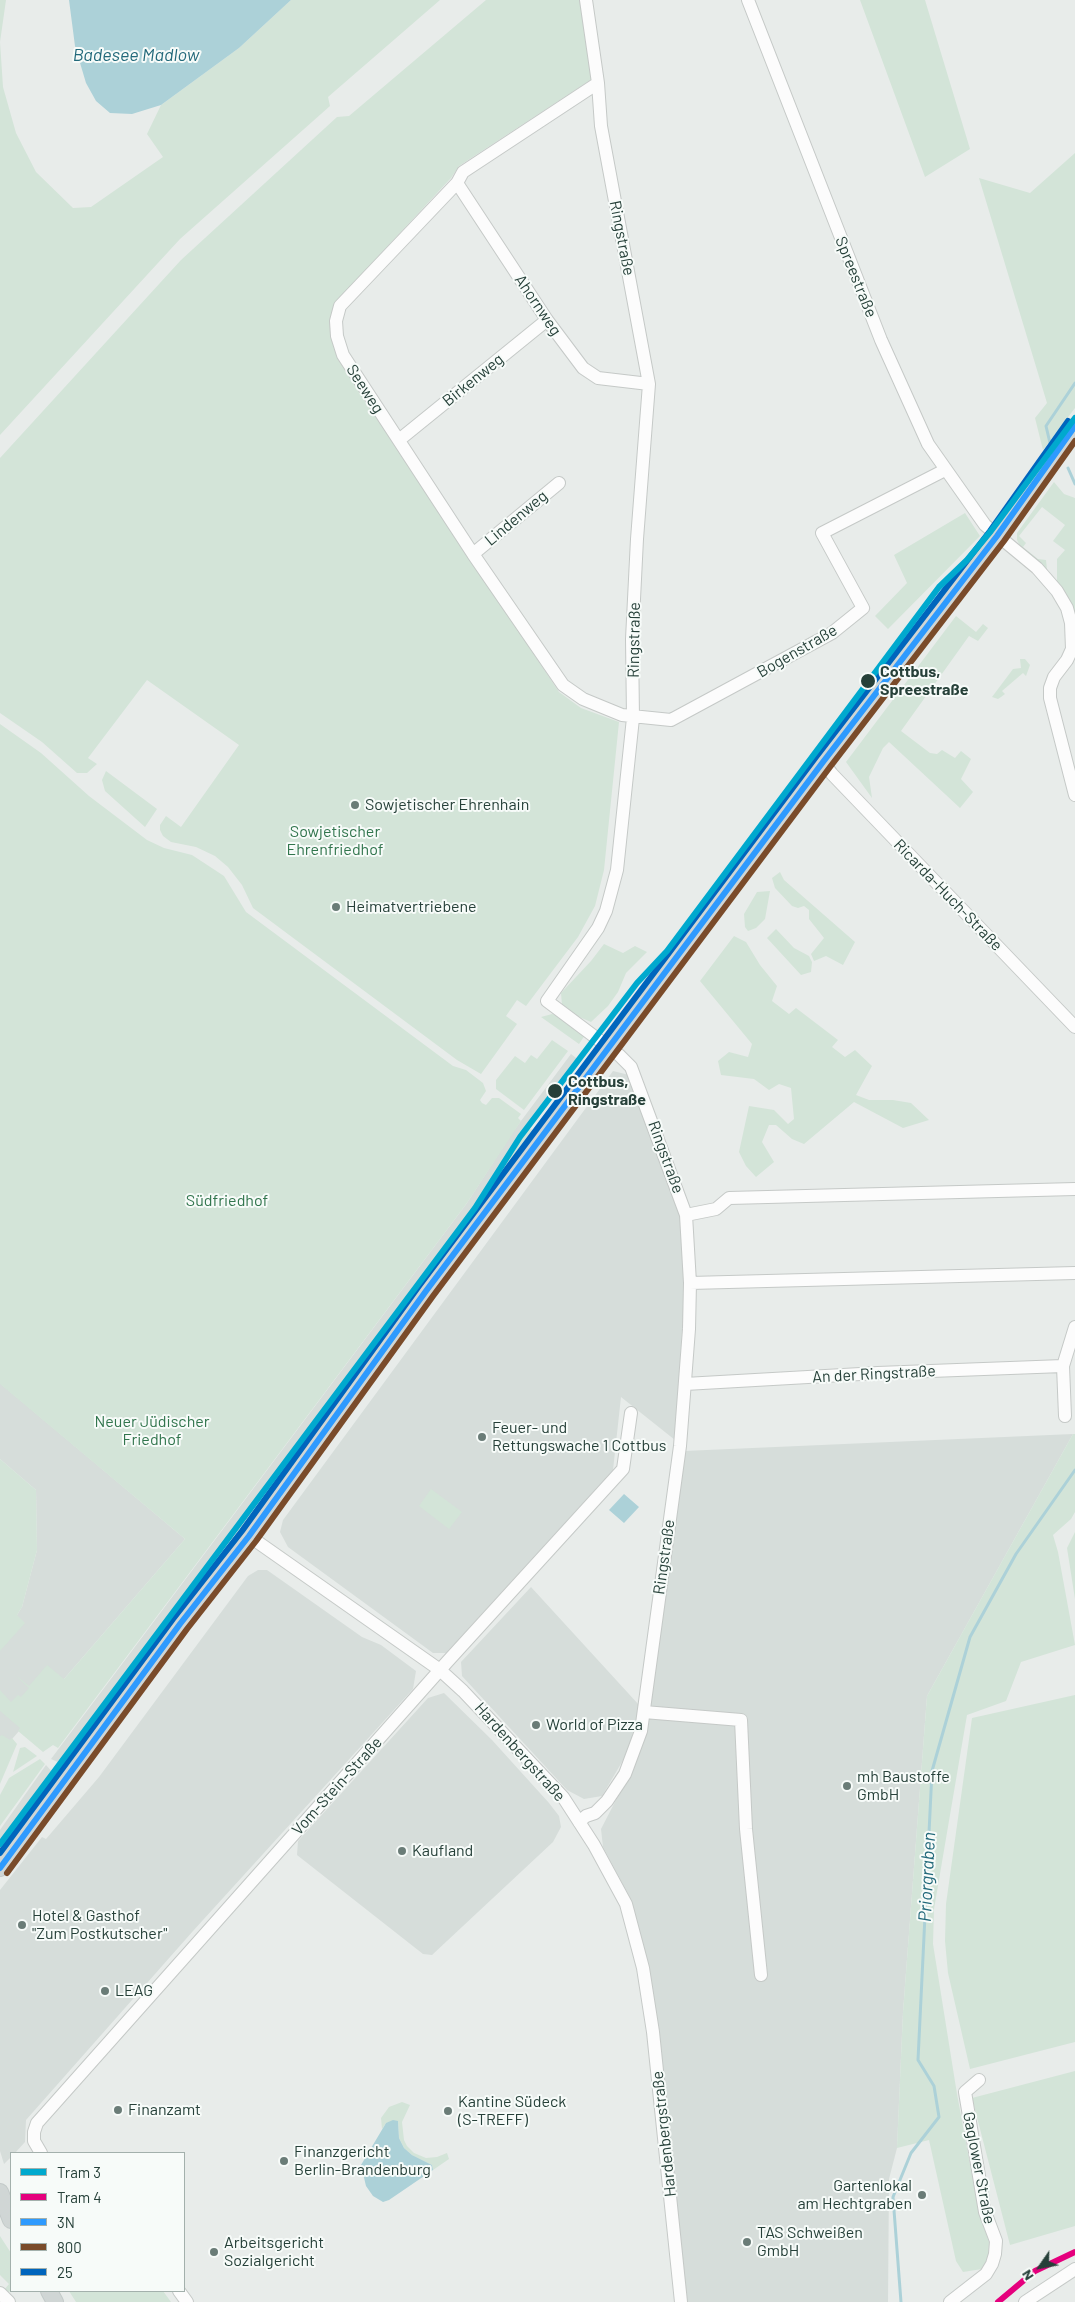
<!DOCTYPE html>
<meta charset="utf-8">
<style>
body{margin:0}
#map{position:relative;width:1075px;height:2302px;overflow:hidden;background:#e8ecea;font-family:Barlow,sans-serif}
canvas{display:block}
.legend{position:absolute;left:10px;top:2152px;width:175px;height:140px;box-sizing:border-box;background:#f7fbf9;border:1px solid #a3b0ac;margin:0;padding:6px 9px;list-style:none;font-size:15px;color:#264039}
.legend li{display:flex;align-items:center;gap:10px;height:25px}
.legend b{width:25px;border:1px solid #a3b0ac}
.north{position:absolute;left:1015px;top:2242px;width:50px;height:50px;-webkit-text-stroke:4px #f7fbf9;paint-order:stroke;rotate:237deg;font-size:14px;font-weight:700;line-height:20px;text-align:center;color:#264039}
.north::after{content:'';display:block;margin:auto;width:18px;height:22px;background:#264039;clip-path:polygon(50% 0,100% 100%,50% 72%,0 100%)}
</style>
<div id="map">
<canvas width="1075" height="2302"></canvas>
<ul class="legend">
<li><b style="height:6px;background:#00a9ce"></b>Tram 3</li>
<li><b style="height:6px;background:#e5007d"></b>Tram 4</li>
<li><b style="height:6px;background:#2e9afe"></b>3N</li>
<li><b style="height:6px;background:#7a4b2a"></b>800</li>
<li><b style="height:6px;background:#0065bd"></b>25</li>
</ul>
<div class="north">N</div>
</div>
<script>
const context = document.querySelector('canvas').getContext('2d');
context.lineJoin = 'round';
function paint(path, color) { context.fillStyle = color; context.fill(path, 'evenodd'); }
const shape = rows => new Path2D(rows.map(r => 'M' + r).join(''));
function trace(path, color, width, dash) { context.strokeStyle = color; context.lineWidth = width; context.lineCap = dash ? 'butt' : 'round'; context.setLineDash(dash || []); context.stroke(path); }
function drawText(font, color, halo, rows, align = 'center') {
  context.font = font + ' Barlow,sans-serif'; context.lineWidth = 4; context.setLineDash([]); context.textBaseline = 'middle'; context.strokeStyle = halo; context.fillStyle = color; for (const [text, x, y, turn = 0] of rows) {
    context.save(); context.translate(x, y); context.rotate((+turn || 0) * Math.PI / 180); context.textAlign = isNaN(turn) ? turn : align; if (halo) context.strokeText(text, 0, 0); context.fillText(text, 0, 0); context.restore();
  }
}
paint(shape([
 [571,1054,580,1061,522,1138,476,1210,62,1764,51,1759,467,1203,512,1133],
 [613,1071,629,1075,680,1214,685,1284,675,1440,621,1397,613,1470,446,1653,433,1653,288,1547,280,1532,283,1520],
 [0,1383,185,1539,0,1753,0,1642,22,1607,37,1550,36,1490,0,1459],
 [1073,1434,927,1696,903,2012,897,2148,889,2179,888,2302,684,2302,648,1968,632,1901,603,1847,601,1829,632,1769,684,1451],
 [258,1570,267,1570,362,1637,381,1645,416,1671,413,1689,193,1931,26,2120,25,2142,15,2153,11,2153,11,2157,4,2164,0,2151,0,1890,42,1837,46,1839,99,1777,248,1576],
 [531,1587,639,1705,629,1750,602,1796,584,1799,567,1790,462,1676,461,1662],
 [444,1693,492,1740,549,1803,559,1816,561,1827,553,1842,432,1955,423,1954,297,1855,298,1841,428,1698],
 [46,1765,54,1774,0,1848,0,1830]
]), '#d6ddda');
paint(shape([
 [0,0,6,0,0,42,3,87,16,133,36,172,73,208,91,207,163,157,147,134,161,105,239,48,291,0,440,0,328,97,330,106,180,239,0,435],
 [486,0,580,0,592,79,459,166,451,178,335,303,331,335,337,358,559,692,581,708,619,722,604,870,595,906,578,937,526,1006,517,1000,506,1016,517,1024,481,1074,457,1060,253,908,242,885,228,867,215,856,196,847,171,842,163,836,160,830,160,825,166,816,181,827,239,745,147,680,88,758,97,764,87,773,77,773,42,742,0,713,0,458,181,260,337,117,349,116],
 [860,0,925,0,970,149,925,177],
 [1075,153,1075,408,1043,450,1035,418,1047,403,979,178,1030,193],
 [1054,482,1064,494,1075,498,1075,617,1057,582,1057,559,1065,550,1053,541,1065,525,1042,507,1019,536,1026,543,1023,547,1038,559,1046,560,1047,570,1020,546,1017,540,1017,533],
 [965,513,980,536,888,629,875,616,907,583,894,555],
 [956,616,976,632,983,624,988,628,978,641,969,636,901,731,930,753,937,754,942,750,955,758,961,751,971,759,961,779,973,792,960,808,889,742,883,748,869,777,872,798,846,762],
 [1020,659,1025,659,1030,665,1026,676,1023,673,1002,691,1005,694,1001,697,998,699,992,697,1013,669,1021,668],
 [0,724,41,753,89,796,147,840,164,848,192,855,224,876,246,912,453,1066,466,1070,483,1083,486,1091,480,1100,482,1103,486,1105,492,1098,499,1098,521,1114,518,1118,521,1121,467,1203,58,1748,53,1745,43,1752,18,1731,20,1728,0,1711,0,1690,11,1702,18,1695,21,1697,29,1688,14,1674,29,1686,47,1665,64,1679,185,1539,0,1384],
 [106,771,157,809,145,827,105,791,102,780],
 [780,872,784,880,855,942,843,965,826,956,814,961,811,954,824,938,809,919,809,910,804,906,798,908,792,906,775,888,772,878],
 [770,891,765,919,756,928,748,931,745,927,744,914,757,892],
 [776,929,794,948,809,956,812,962,811,972,801,975,767,938],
 [734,936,746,942,760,965,777,986,772,1001,789,1014,796,1008,838,1040,832,1047,845,1057,855,1050,872,1066,856,1095,869,1100,893,1100,911,1103,929,1120,903,1128,854,1102,804,1144,792,1139,776,1125,769,1125,762,1142,774,1162,756,1177,746,1166,739,1152,749,1106,774,1110,788,1124,794,1119,791,1088,779,1084,769,1090,754,1079,721,1075,718,1061,729,1052,748,1057,752,1044,700,981],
 [604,944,623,953,635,946,647,952,626,973,618,992,608,1006,591,1022,577,1016,562,1005,561,993,591,961],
 [552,1014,559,1016,585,1035,579,1044,541,1017],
 [552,1040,568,1051,524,1110,496,1089,496,1080,515,1056,525,1063,531,1055,537,1059],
 [549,1108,530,1143,67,1763,62,1764,476,1210,529,1128,533,1130],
 [1073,1434,1075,1434,1075,1512,1071,1519,1053,1535,1058,1552,1075,1645,1021,1662,1006,1701,967,1715,934,1909,933,1944,957,2094,979,2213,989,2242,988,2263,982,2269,963,2272,956,2261,929,2140,897,2148,903,2012,927,1696],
 [0,1459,36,1490,37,1550,22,1607,17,1615,25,1623,0,1651],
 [431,1489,462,1512,449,1529,419,1506],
 [1075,1532,1075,1599,1067,1548],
 [1075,1695,1075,2042,970,2069,948,1973,945,1941,946,1904,972,1718],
 [2,1735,10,1740,12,1738,17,1744,0,1784,0,1736],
 [25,1747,37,1756,13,1772,20,1748],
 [40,1759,45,1764,0,1826,0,1795,9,1778],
 [54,1774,56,1779,0,1855,0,1848],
 [1075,2071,1075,2226,1010,2245,972,2098],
 [402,2102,410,2105,402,2122,404,2140,407,2146,414,2153,426,2158,437,2157,447,2153,449,2159,433,2170,432,2165,412,2155,404,2148,399,2138,398,2121,386,2123,382,2129,381,2118,389,2107],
 [0,2236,11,2253,11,2290,7,2294,4,2290,9,2284,0,2275],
 [69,2291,163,2291,171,2302,76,2302]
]), '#d3e4d8');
paint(shape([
 [69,0,291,0,239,48,161,105,132,114,110,113,96,101,86,83,75,46],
 [624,1494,639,1507,624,1523,609,1510],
 [393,2120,398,2121,399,2138,404,2148,412,2155,432,2165,433,2170,389,2200,383,2202,373,2196,366,2186,361,2165,386,2123]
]), '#acd1d8');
trace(shape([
 [1050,443,1046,426,1075,383],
 [1068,468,1075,484],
 [901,2302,893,2197,911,2153,939,2117,934,2086,918,2060,932,1771,970,1637,1016,1554,1075,1470]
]), '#acd1d8', 3);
const minor = shape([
 [748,0,881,340,928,444,985,525,1037,568,1057,591,1067,608,1071,623,1072,649,1067,660,1054,677,1050,688,1050,698,1075,795],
 [598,83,463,172,457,183,340,306,336,321,337,336,343,355,473,554,563,685,583,699,622,715,671,720,832,633,863,608,822,533,945,470],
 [457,183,547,320,583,368,598,378,649,384],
 [399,440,547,320],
 [473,554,559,483],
 [823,762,832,774,1075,1027],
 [686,1215,716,1209,729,1198,1075,1189],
 [690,1283,1075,1273],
 [1063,1366,1075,1327],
 [685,1384,878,1373,1063,1366,1065,1416],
 [249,1536,440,1670,463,1691,563,1797,594,1845,626,1904,643,1968,653,2032,681,2302],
 [644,1712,741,1720,746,1829,761,1975],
 [579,1822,586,1816,595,1813,607,1801,625,1774,641,1731,680,1446,689,1329,690,1283,686,1215,631,1067,619,1055,547,1001,598,928,606,911,617,870,633,718,632,639,637,539,649,384,601,126,598,83,586,0],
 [41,2153,34,2141,34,2132,37,2123,46,2113,447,1662,623,1469,631,1413],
 [179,2291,187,2302],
 [0,2293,9,2302],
 [950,2302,986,2274,992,2264,995,2254,996,2241,985,2212,965,2092,979,2080],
 [1025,2302,1075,2269]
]);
const major = shape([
 [0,1868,180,1624,249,1536,426,1291,673,961,823,762,997,536,1075,426],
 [0,2192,11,2220],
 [49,2291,55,2302]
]);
trace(minor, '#c5c9c7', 14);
trace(major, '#c3cac9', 18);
trace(minor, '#fcfcfc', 12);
trace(major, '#d0d6d5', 16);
trace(shape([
 [0,1868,180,1624,249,1536,426,1291,823,762,997,536,1075,426]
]), '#2e9afe', 6);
trace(shape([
 [7,1873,187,1629,256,1541,433,1296,830,767,1004,541,1075,441]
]), '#7a4b2a', 6);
trace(shape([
 [0,1853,173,1619,242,1531,419,1286,816,757,990,531,1068,421]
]), '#0065bd', 6);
trace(shape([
 [0,1844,475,1208,520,1137,637,983,667,951,939,587,967,560,991,531,1075,418]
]), '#00a9ce', 6);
trace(shape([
 [998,2302,1035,2271,1075,2252]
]), '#e5007d', 6);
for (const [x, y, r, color] of [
 [868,681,8,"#264039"],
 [355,805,5,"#6a7c77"],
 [336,907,5,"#6a7c77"],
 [555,1091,8,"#264039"],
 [482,1437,5,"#6a7c77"],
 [536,1725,5,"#6a7c77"],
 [847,1786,5,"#6a7c77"],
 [402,1851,5,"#6a7c77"],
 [22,1925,5,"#6a7c77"],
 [105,1991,5,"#6a7c77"],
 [118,2110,5,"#6a7c77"],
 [448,2111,5,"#6a7c77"],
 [284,2161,5,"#6a7c77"],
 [922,2195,5,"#6a7c77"],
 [747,2242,5,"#6a7c77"],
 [214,2252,5,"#6a7c77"]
]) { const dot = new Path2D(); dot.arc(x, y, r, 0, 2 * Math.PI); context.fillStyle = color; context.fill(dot); trace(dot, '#f7fbf9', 2); }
drawText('16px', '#264039', '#f7fbf9', [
 ["Ringstraße",622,238,79],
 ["Spreestraße",856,277,68],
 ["Ahornweg",538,305,56],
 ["Birkenweg",473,380,-39],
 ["Seeweg",365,389,57],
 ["Lindenweg",516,518,-40],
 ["Ringstraße",634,640,-89],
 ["Bogenstraße",797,651,-30],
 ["Ricarda-Huch-Straße",948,895,46],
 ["Ringstraße",666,1157,70],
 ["An der Ringstraße",874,1374,-3],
 ["Ringstraße",664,1557,-82],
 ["Hardenbergstraße",520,1752,48],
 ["Vom-Stein-Straße",337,1786,-48],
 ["Hardenbergstraße",664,2134,-96],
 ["Gaglower Straße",979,2168,79]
]);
drawText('bold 16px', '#264039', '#f7fbf9', [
 ["Cottbus,",880,672],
 ["Spreestraße",880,690],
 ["Cottbus,",568,1082],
 ["Ringstraße",568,1100]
], 'left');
drawText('16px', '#264039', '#f7fbf9', [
 ["Sowjetischer Ehrenhain",365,805],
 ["Heimatvertriebene",346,907],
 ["Feuer- und",492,1428],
 ["Rettungswache 1 Cottbus",492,1446],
 ["World of Pizza",546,1725],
 ["mh Baustoffe",857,1777],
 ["GmbH",857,1795],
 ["Kaufland",412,1851],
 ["Hotel & Gasthof",32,1916],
 ["\"Zum Postkutscher\"",32,1934],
 ["LEAG",115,1991],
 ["Kantine Südeck",458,2102],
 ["(S-TREFF)",458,2120],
 ["Finanzamt",128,2110],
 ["Finanzgericht",294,2152],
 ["Berlin-Brandenburg",294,2170],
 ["Gartenlokal",912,2186,"right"],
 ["am Hechtgraben",912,2204,"right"],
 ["TAS Schweißen",757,2233],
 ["GmbH",757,2251],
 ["Arbeitsgericht",224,2243],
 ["Sozialgericht",224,2261]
], 'left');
drawText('16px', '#31754d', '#f7fbf9', [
 ["Sowjetischer",335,832],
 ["Ehrenfriedhof",335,850],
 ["Südfriedhof",227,1201],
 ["Neuer Jüdischer",152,1422],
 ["Friedhof",152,1440]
]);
drawText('italic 18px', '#22697a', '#f7fbf9', [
 ["Badesee Madlow",136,55],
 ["Priorgraben",927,1877,-87]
]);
</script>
